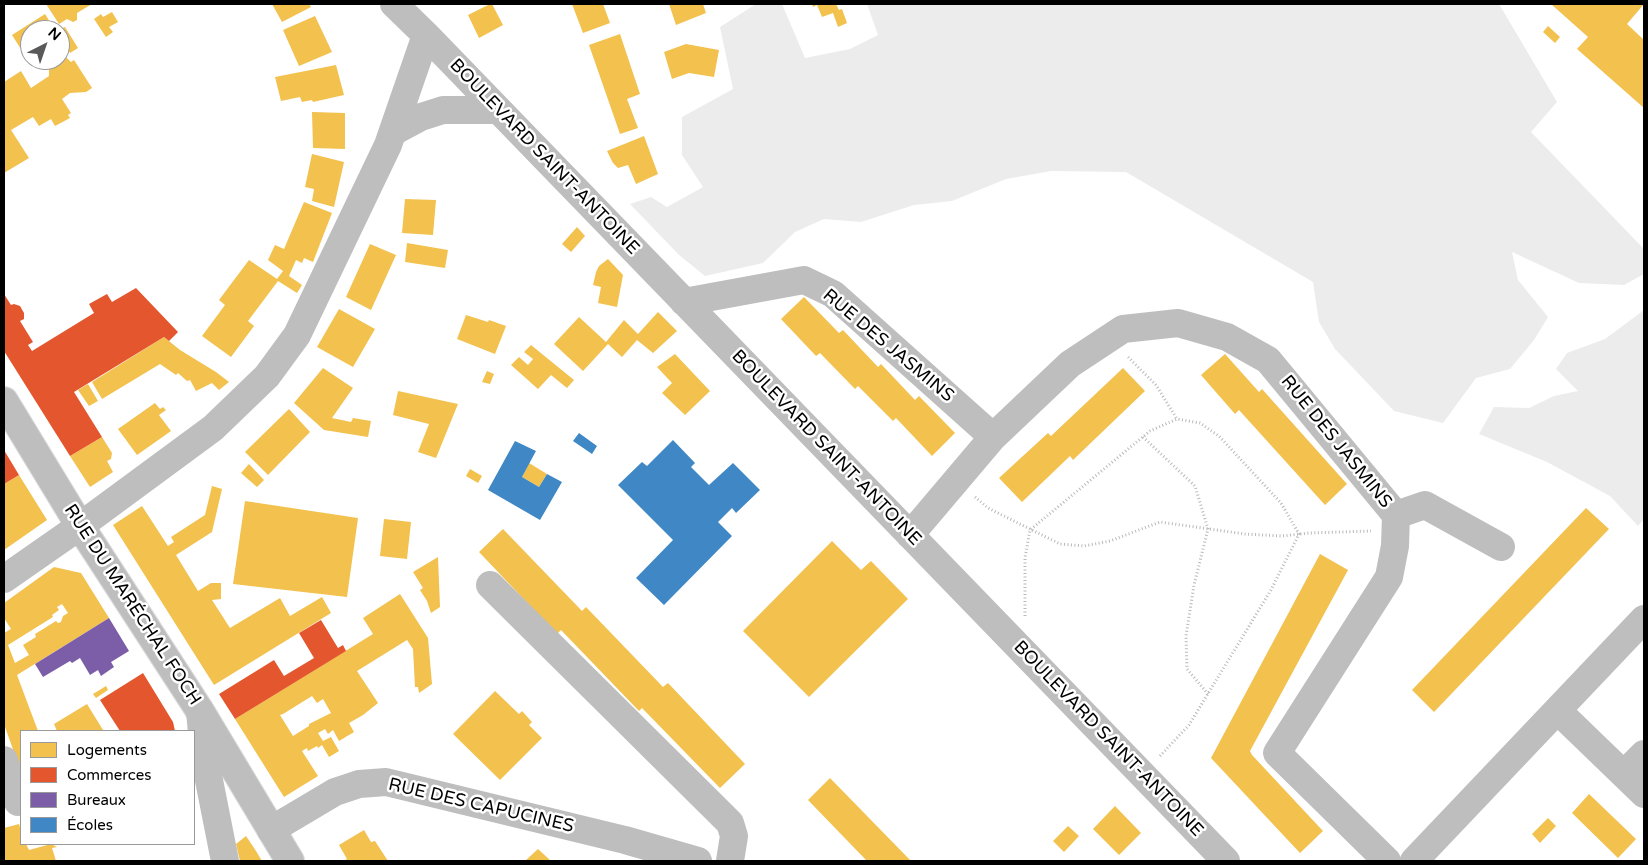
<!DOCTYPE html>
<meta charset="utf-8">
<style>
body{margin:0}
#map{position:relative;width:1648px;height:865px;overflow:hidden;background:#fff;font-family:"Varela Round",sans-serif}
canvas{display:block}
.frame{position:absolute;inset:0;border:5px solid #000;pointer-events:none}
.legend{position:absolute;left:20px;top:730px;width:175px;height:115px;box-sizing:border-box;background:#fff;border:1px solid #999;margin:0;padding:6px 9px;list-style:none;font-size:15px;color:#000}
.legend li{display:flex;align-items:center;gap:10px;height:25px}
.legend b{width:25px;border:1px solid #999}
.north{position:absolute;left:20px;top:20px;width:50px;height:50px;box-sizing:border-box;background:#fff;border:1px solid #999;border-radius:50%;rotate:41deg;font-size:14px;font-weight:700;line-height:20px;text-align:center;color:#000}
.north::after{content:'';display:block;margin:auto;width:18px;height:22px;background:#595959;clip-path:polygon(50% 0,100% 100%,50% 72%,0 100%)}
</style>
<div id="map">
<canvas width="1648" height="865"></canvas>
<div class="frame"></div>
<ul class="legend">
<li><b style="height:14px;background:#f2c14e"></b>Logements</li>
<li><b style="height:14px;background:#e4572e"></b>Commerces</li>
<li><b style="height:14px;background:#7b5ea7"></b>Bureaux</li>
<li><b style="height:14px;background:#3f88c5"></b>Écoles</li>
</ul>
<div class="north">N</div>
</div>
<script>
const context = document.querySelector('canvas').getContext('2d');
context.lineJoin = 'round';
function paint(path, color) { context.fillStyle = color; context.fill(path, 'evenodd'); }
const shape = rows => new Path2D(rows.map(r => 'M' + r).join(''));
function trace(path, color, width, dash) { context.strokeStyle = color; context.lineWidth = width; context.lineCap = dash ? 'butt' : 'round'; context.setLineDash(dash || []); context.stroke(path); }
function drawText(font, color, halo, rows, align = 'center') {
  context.font = font + ' "Varela Round",sans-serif'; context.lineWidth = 5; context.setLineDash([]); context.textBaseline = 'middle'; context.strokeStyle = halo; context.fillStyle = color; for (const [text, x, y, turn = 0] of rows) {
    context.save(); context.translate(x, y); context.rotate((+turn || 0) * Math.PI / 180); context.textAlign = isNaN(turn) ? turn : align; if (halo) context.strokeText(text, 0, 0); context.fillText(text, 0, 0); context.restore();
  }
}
paint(shape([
 [756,4,782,4,805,58,850,49,878,35,867,4,1499,4,1557,102,1531,132,1644,249,1644,274,1624,285,1579,283,1512,252,1518,280,1548,317,1534,340,1510,369,1476,378,1443,423,1394,411,1335,349,1319,322,1313,282,1126,172,1051,171,1006,179,952,201,914,205,861,222,824,219,795,232,763,263,705,276,679,255,630,204,651,197,667,207,703,187,682,155,682,117,733,89,720,27],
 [1644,310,1644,519,1638,526,1610,496,1547,462,1479,434,1494,407,1529,408,1554,396,1578,391,1556,369,1567,353,1605,339]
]), '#ececec');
paint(shape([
 [46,4,92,4,77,13,77,20,73,22,67,19,59,24],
 [272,4,309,4,311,7,282,22],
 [490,4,492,4,503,25,479,38,468,15],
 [572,4,603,4,610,23,583,33],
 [669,4,703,4,706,13,676,25],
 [812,4,836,4,839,10,842,9,847,23,838,27,833,13,822,17,817,5,813,7],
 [1551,4,1644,4,1627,24,1644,40,1644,108,1577,49,1588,37],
 [112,12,118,22,109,27,113,32,106,37,94,19,101,14,103,17],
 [45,14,55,30,30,30,30,60,39,60,31,65,12,35],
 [315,16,332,52,299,66,283,30],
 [1548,26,1560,37,1555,43,1543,32],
 [65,27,78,48,70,53,64,44,60,47,60,29],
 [620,34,640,94,627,99,638,128,620,134,589,45],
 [686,44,719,50,714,77,689,73,672,79,664,52],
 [60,57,66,57,71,62,74,60,92,88,86,92,70,93,62,99,71,113,68,115,70,118,55,126,51,119,39,126,33,117,11,130,29,158,4,173,4,82,21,71,31,88,49,76,49,60,60,60],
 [336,65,344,95,313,102,312,100,302,102,300,97,281,101,275,77],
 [312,112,345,113,345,149,313,148],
 [644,136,658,174,636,184,628,165,618,168,613,163,607,151],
 [312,154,344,162,334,207,312,201,314,189,305,187],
 [405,199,436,200,433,235,402,233],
 [304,202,332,213,313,262,304,258,302,263,296,260,289,276,302,285,297,293,278,281,248,321,254,326,231,357,202,336,225,305,219,300,249,260,277,279,283,271,268,260,275,245,284,249],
 [577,227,585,236,571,252,562,244],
 [407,243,448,250,445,268,405,262],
 [370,244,396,255,371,310,346,297],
 [608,259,623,275,617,307,598,303,601,287,593,285,596,272,599,266],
 [804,297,839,333,843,330,878,367,881,364,915,400,919,396,955,433,932,456,896,418,893,421,858,386,855,389,820,353,816,356,781,319],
 [339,309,375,329,353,367,317,347],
 [658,312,677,331,653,353,637,340,622,357,608,344,583,371,554,344,579,317,606,342,624,320,638,334],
 [466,315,488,322,489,320,506,326,495,354,457,339],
 [164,337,180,350,216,372,229,382,219,390,212,383,196,391,190,380,187,381,178,373,176,375,160,364,102,399,92,382],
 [531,345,574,380,567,388,551,375,538,389,511,365,519,357,528,365,533,359,524,352],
 [675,354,710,391,685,415,662,393,672,383,657,367],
 [1225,354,1259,392,1262,389,1347,484,1325,505,1239,410,1235,414,1201,375],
 [323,368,353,388,332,418,351,422,353,418,371,421,368,437,324,430,294,403],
 [1123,368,1145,391,1073,460,1070,456,1022,502,999,478,1048,433,1051,436],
 [487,371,494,374,490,384,482,382],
 [88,384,98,401,89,406,78,390],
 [398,391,458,404,436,458,418,452,429,424,393,415],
 [155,403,160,409,163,407,166,410,159,415,171,431,137,455,118,429],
 [289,409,310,432,268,475,245,452],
 [102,437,112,453,111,459,107,461,113,472,90,487,70,456],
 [529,463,547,474,539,487,522,477],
 [249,464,264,480,257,487,241,473],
 [470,469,482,476,478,483,466,476],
 [19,475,47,520,4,550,4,484],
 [212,486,222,489,212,532,176,555,198,591,211,583,221,583,221,599,212,600,230,628,280,598,290,616,322,597,331,613,214,685,113,525,142,506,168,546,174,542,171,537,205,515],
 [245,501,358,518,347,597,233,584],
 [1586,508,1609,529,1434,712,1412,690],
 [384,519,411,522,407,559,380,556],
 [503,529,582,611,586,607,663,687,668,683,745,764,720,788,642,708,639,711,561,630,557,634,479,552],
 [832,541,861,570,871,561,908,599,809,697,743,631],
 [1320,554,1348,570,1250,751,1252,755,1323,831,1300,853,1211,758],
 [438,557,440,607,431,613,427,601,420,590,423,588,413,572],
 [54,567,81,573,109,618,17,675,38,731,21,731,21,772,4,724,4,633,11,629,4,618,4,603],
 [62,604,68,613,63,616,61,622,58,623,56,621,35,634,36,637,23,645,29,655,15,663,8,645,53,617,52,615,59,610,57,607],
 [400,594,428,638,432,684,419,693,418,687,415,687,413,649,407,640,357,671,378,703,363,715,349,723,354,732,339,741,333,730,328,734,325,729,318,733,323,741,331,737,339,751,329,757,322,745,318,748,317,746,308,751,307,748,302,751,318,776,284,797,235,719,373,634,363,618],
 [312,696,317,703,323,699,331,713,309,724,309,726,293,736,280,715,283,714],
 [106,686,108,690,96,698,93,694],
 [495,691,519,714,522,711,532,722,529,725,542,738,500,780,453,734],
 [87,704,103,730,57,731,54,724],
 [830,778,911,861,867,861,866,860,808,800],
 [1589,794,1636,839,1618,858,1572,813],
 [1115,806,1141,833,1119,855,1093,829],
 [1548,818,1556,826,1540,843,1532,834],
 [19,824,21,831,21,844,26,844,29,850,51,844,57,847,52,848,56,861,4,861,4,828],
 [1068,826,1079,836,1064,852,1053,841],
 [364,830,371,842,375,841,388,861,343,861,347,859,339,845],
 [246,836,256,851,262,861,240,861,236,844],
 [538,849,551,861,525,861]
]), '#f2c14e');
paint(shape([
 [136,288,178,332,169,341,164,337,74,392,102,437,70,456,4,351,4,294,11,305,14,304,20,306,24,313,24,319,20,321,33,342,28,345,32,351,94,313,89,304,107,294,112,302],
 [4,450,19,475,4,484],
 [321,620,338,648,343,645,346,651,235,719,219,694,274,660,284,676,314,658,299,633],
 [143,673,173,722,175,731,120,731,100,700]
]), '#e4572e');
paint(shape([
 [109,618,129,651,111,662,114,667,101,676,98,670,90,675,80,658,72,663,70,661,43,677,35,664]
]), '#7b5ea7');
paint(shape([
 [579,433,597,446,592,454,573,441],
 [673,440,695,463,691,467,709,485,733,463,760,490,736,513,732,508,718,522,732,536,664,605,636,578,673,540,618,485,642,462,647,466],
 [515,441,536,451,522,477,539,487,547,474,562,482,540,520,488,490]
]), '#3f88c5');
const major = shape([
 [4,401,80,526,200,711,290,861]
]);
trace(major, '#dbdbdb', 30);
trace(shape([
 [1143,437,1195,486,1208,529,1194,585,1186,636,1187,669,1208,694],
 [975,497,988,508,1060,544,1084,546,1110,541,1160,522,1245,534,1282,536,1309,533,1371,531],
 [1025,616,1025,558,1030,530,1150,431,1177,419,1156,385,1127,356],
 [1160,756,1189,725,1271,590,1299,534,1281,503,1219,436,1200,423,1177,419]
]), '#b9b9b9', 3, [1, 2.5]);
trace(shape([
 [394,4,426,35,1226,861],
 [393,132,421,117,443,110,498,110],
 [684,302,804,280,833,294,993,437,1070,364,1123,329,1178,323,1227,337,1268,360,1396,515,1395,546,1389,577,1277,753,1387,861],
 [1396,515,1425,505,1501,547],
 [910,535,993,437],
 [4,579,80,526,213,428,267,376,297,335,388,145,426,35],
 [490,585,730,823,734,836,730,861],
 [200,711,204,755,225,861],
 [1558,711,1644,794],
 [4,760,18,802],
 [1624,774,1644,754],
 [271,830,335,792,359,784,386,782,625,840,698,861],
 [1414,861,1644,619]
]), '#bebebe', 28);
trace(major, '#bebebe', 28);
drawText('18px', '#000', '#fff', [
 ["BOULEVARD SAINT-ANTOINE",544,157,46],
 ["RUE DES JASMINS",888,346,40],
 ["RUE DES JASMINS",1336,442,51],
 ["BOULEVARD SAINT-ANTOINE",826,448,46],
 ["RUE DU MARÉCHAL FOCH",132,605,57],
 ["BOULEVARD SAINT-ANTOINE",1108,739,46],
 ["RUE DES CAPUCINES",481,806,13]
]);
</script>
